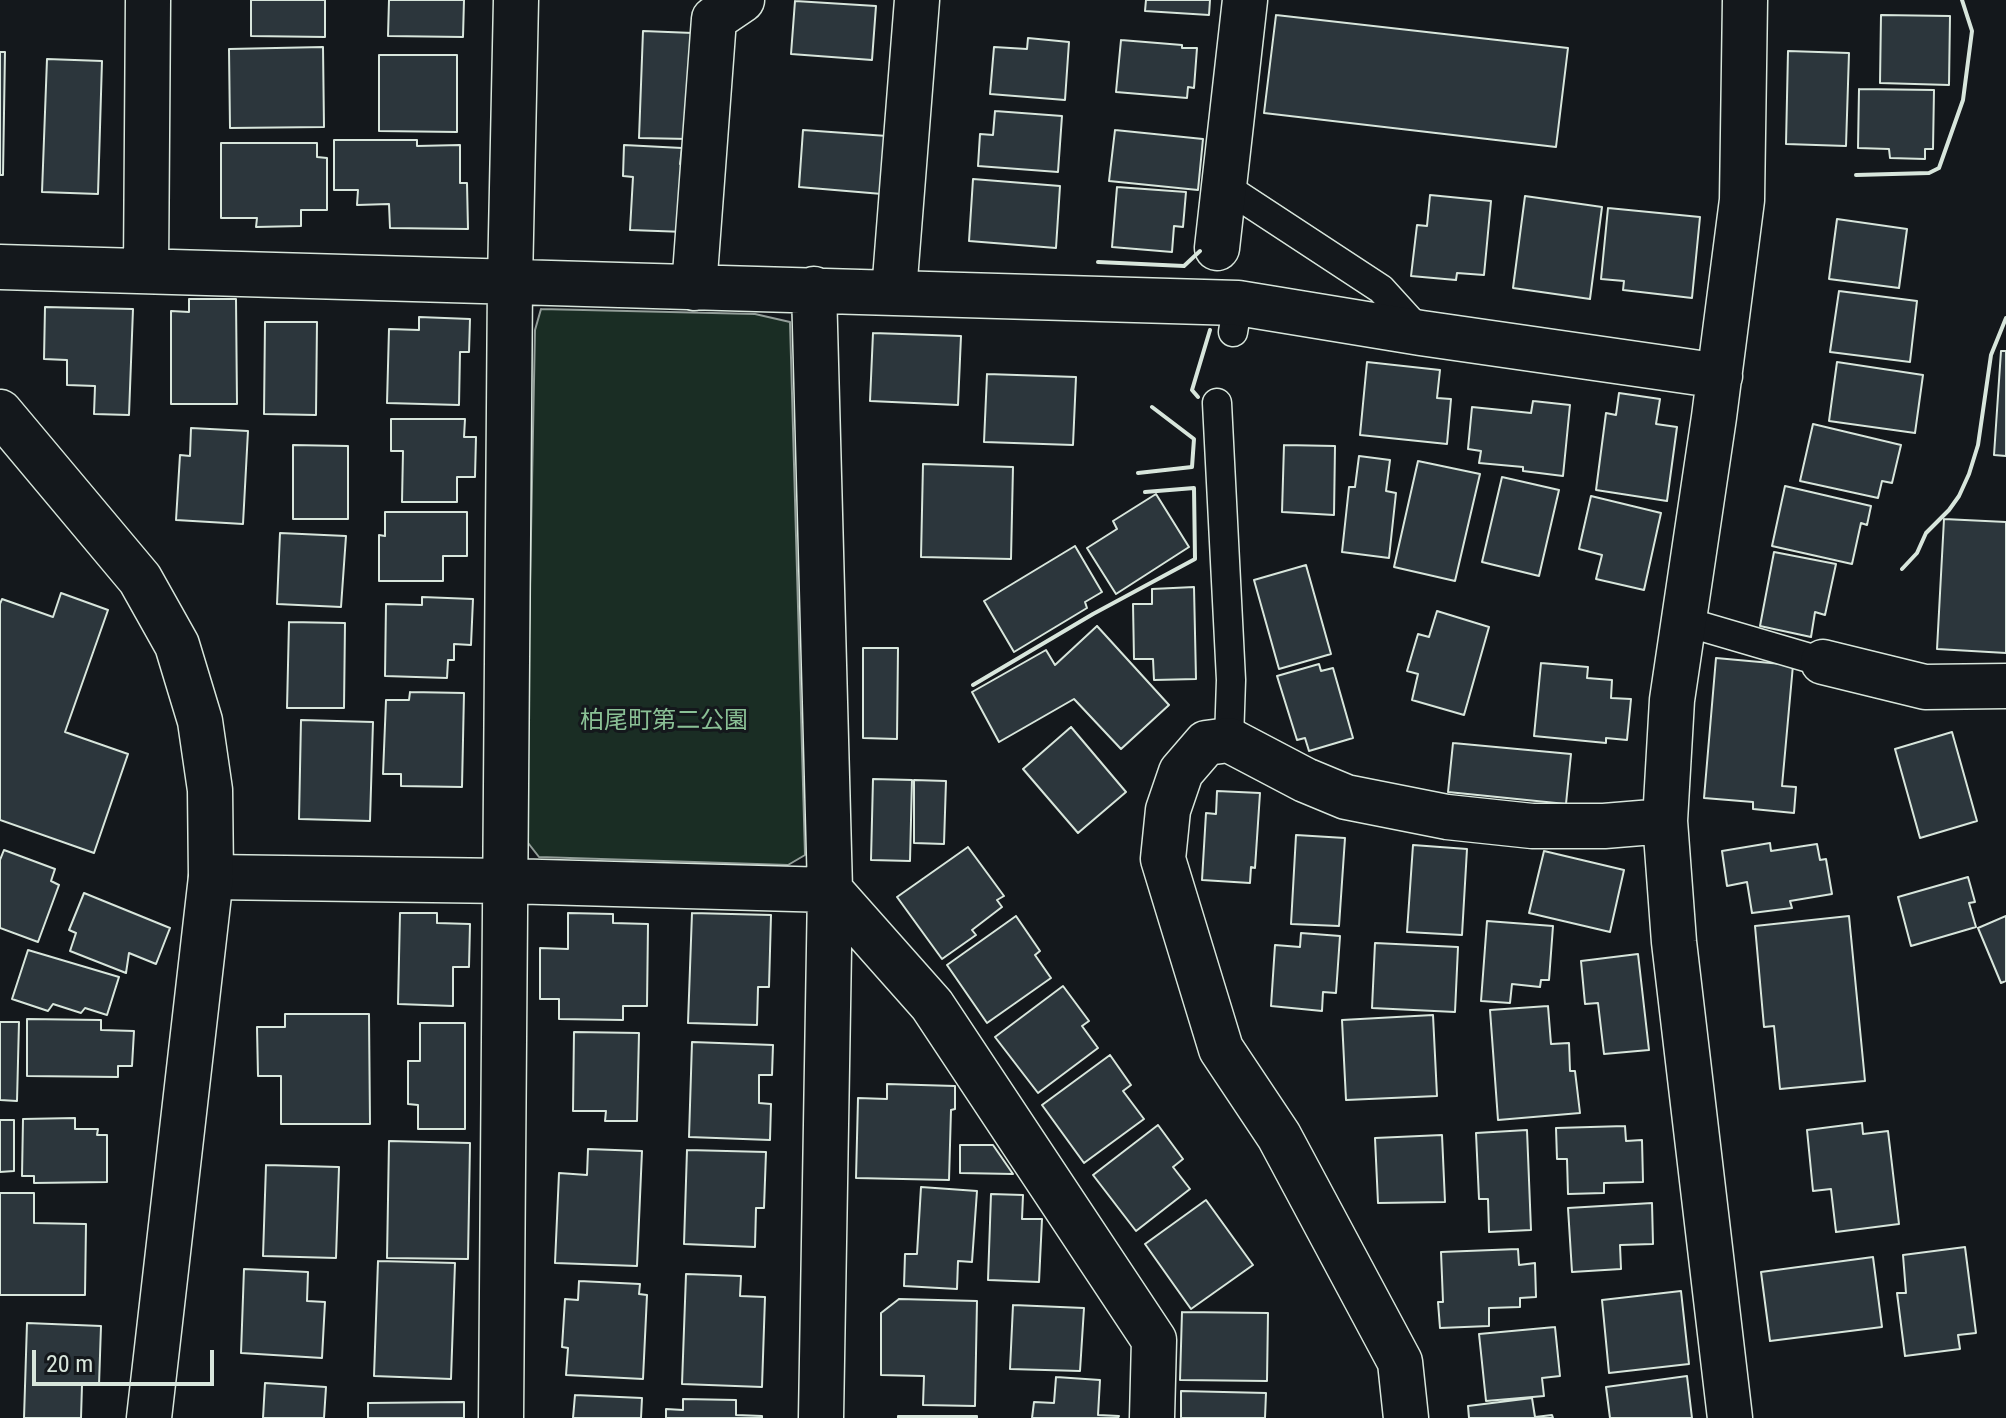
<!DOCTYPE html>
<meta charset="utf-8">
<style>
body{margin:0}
#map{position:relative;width:2006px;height:1418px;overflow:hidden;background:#14181c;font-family:"Roboto Condensed",sans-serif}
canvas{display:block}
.scale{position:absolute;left:32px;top:1350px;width:182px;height:36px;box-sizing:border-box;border:4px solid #d8e6dc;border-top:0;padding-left:10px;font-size:24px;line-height:28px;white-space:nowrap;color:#d8e6dc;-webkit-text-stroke:6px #14181c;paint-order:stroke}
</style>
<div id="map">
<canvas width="2006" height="1418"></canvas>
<div class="scale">20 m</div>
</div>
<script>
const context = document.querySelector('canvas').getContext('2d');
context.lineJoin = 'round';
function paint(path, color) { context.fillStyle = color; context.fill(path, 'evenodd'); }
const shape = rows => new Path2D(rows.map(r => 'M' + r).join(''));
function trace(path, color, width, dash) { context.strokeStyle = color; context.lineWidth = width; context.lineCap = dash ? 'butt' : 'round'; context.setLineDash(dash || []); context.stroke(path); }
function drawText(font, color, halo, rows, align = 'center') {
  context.font = font + ' "Roboto Condensed","Noto Sans JP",sans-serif'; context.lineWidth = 6; context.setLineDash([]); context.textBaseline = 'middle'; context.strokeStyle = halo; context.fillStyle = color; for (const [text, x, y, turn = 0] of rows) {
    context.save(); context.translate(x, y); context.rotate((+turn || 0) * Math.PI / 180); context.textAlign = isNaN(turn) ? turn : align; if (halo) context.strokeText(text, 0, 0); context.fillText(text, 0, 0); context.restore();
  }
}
const green = shape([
 [541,309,755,314,790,322,805,855,788,865,539,857,525,839,535,330,541,309]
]);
paint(green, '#1a2d24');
trace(green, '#939e99', 2);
const building = shape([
 [251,0,325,0,325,37,251,36,251,0],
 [389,0,464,0,463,37,388,36,389,0],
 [1146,0,1210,0,1209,15,1145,11,1146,0],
 [795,1,876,6,872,60,791,54,795,1],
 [1276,15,1568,48,1556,147,1264,113,1276,15],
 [1881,15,1950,16,1949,85,1880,83,1881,15],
 [643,31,693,33,688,139,639,138,643,31],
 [1028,38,1069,42,1065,100,990,94,994,47,1027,49,1028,38],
 [1121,40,1182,45,1182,48,1197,48,1194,88,1188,87,1187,98,1116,92,1121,40],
 [323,47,324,127,230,128,229,49,323,47],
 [1788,51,1849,53,1846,146,1786,144,1788,51],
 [0,52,5,52,3,175,0,175,0,52],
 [379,55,457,55,457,132,379,131,379,55],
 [47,59,102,61,98,194,42,192,47,59],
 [1859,89,1934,90,1933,149,1925,149,1925,159,1890,158,1889,149,1858,148,1859,89],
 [995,111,1062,116,1058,172,978,166,980,134,993,135,995,111],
 [803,130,887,136,882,194,799,187,803,130],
 [1115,130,1203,139,1198,190,1109,181,1115,130],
 [334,140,417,140,417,146,460,145,460,183,467,183,468,229,390,228,389,204,357,205,358,190,334,190,334,140],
 [221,143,317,143,317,157,327,158,327,210,301,210,301,226,256,227,257,218,221,218,221,143],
 [624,145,682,148,680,164,688,165,685,232,630,230,633,177,623,176,624,145],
 [973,179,1060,186,1056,248,969,241,973,179],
 [1117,187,1186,192,1183,227,1174,226,1172,252,1112,247,1117,187],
 [1430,195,1491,201,1484,275,1457,273,1456,280,1411,276,1417,225,1427,226,1430,195],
 [1525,196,1602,207,1590,299,1513,288,1525,196],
 [1608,208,1700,217,1692,298,1623,290,1624,281,1601,279,1608,208],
 [1837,219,1907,229,1899,288,1829,279,1837,219],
 [1839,291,1917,301,1910,362,1830,352,1839,291],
 [189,299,236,299,237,404,171,404,171,311,189,312,189,299],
 [45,307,133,309,129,415,94,414,95,386,67,385,67,360,44,359,45,307],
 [419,317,470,319,469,352,460,352,459,405,387,403,389,329,419,330,419,317],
 [265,322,317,322,316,415,264,414,265,322],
 [873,333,961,336,958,405,870,401,873,333],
 [2001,351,2006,351,2006,456,1994,455,2001,351],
 [1367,362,1440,370,1437,398,1451,399,1447,444,1360,435,1367,362],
 [1837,362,1923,375,1915,433,1829,421,1837,362],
 [987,374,1076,377,1073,445,984,442,987,374],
 [1619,393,1660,399,1656,424,1677,427,1667,501,1596,490,1606,413,1616,415,1619,393],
 [1533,401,1570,405,1563,476,1523,471,1523,467,1479,463,1481,451,1468,449,1472,407,1531,413,1533,401],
 [391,419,465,419,464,437,476,437,475,477,457,477,457,502,402,502,403,451,391,451,391,419],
 [1813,424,1901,445,1892,483,1882,481,1878,498,1800,481,1813,424],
 [191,428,248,431,243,524,176,520,180,455,190,456,191,428],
 [293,445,348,446,348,519,293,519,293,445],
 [1284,445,1335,446,1334,515,1282,512,1284,445],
 [1359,456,1390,460,1386,491,1396,493,1389,558,1342,552,1349,487,1355,487,1359,456],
 [1418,461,1480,474,1455,581,1394,567,1418,461],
 [923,464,1013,467,1011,559,921,557,923,464],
 [1502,477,1559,490,1539,576,1482,562,1502,477],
 [1785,486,1871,506,1867,525,1861,523,1852,564,1772,546,1785,486],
 [1156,494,1189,547,1116,594,1087,548,1117,529,1113,521,1156,494],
 [1591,496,1661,513,1644,590,1596,579,1602,555,1579,549,1591,496],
 [385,512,467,512,467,556,443,556,443,581,379,581,379,535,385,536,385,512],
 [1944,519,2006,522,2006,653,1937,649,1944,519],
 [280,533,346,536,341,607,277,604,280,533],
 [1075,546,1102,592,1085,602,1087,608,1014,652,984,601,1075,546],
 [1774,552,1836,564,1825,615,1815,612,1811,637,1760,626,1774,552],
 [1306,565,1331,654,1279,669,1254,580,1306,565],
 [1194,587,1196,679,1154,680,1153,659,1134,659,1133,604,1152,604,1152,589,1194,587],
 [61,593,108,610,65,732,128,754,94,853,0,820,0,604,2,599,53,617,61,593],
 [422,597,473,599,471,645,454,644,454,660,448,660,447,678,385,676,386,604,422,605,422,597],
 [1437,611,1489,627,1464,715,1412,700,1418,674,1407,671,1418,634,1429,637,1437,611],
 [289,622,345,623,344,708,287,708,289,622],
 [1097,626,1169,705,1121,749,1074,699,999,742,972,692,1046,650,1055,665,1097,626],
 [863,648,898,648,897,739,863,738,863,648],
 [1716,658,1793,665,1782,786,1796,787,1794,813,1753,809,1753,802,1704,798,1716,658],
 [1541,663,1588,667,1587,678,1612,680,1611,698,1631,699,1627,740,1606,738,1606,743,1534,736,1541,663],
 [1319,664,1321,671,1333,668,1353,738,1309,751,1305,738,1297,740,1277,676,1319,664],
 [410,692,464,693,462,787,401,786,401,774,383,774,386,700,409,700,410,692],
 [301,720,373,722,370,821,299,819,301,720],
 [1071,727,1126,792,1078,833,1023,769,1071,727],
 [1952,732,1977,821,1920,838,1895,749,1952,732],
 [1453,743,1571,754,1566,804,1448,792,1453,743],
 [873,779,912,780,910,861,871,860,873,779],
 [914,780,946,781,944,844,914,843,914,780],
 [1217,791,1260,793,1255,868,1251,867,1250,883,1202,880,1206,813,1216,814,1217,791],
 [1296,835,1345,838,1339,926,1291,924,1296,835],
 [1770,843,1771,851,1817,844,1820,860,1826,859,1832,894,1790,901,1792,908,1752,913,1747,882,1727,886,1722,851,1770,843],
 [1413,845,1467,849,1462,935,1407,932,1413,845],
 [968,847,1004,896,997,900,1002,907,972,930,976,935,942,959,897,897,968,847],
 [4,850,55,869,51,881,59,885,38,942,0,928,0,860,4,850],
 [1544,851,1624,870,1610,932,1529,913,1544,851],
 [1968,877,1975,902,1969,903,1976,927,1911,946,1898,897,1968,877],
 [84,893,170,928,156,964,129,953,126,973,70,951,76,933,69,930,84,893],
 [400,913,437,913,437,923,470,924,469,967,453,967,453,1006,398,1004,400,913],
 [568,913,613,914,613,923,648,924,647,1006,623,1006,623,1020,559,1019,559,999,540,999,540,948,568,949,568,913],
 [692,913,771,915,769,987,758,987,757,1025,688,1023,692,913],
 [1016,916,1040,951,1035,955,1051,978,987,1023,947,965,1016,916],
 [1849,916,1865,1081,1780,1089,1774,1026,1764,1027,1755,926,1849,916],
 [2006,916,2006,981,2001,983,1978,928,2006,916],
 [1487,921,1553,926,1549,980,1541,980,1540,987,1512,984,1510,1003,1481,1001,1487,921],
 [1301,933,1340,936,1336,993,1323,992,1322,1011,1271,1006,1275,945,1300,947,1301,933],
 [1375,943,1458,947,1455,1012,1372,1008,1375,943],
 [28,950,119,977,107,1015,85,1008,81,1013,53,1004,48,1011,12,999,28,950],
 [1638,954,1649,1050,1604,1054,1598,1003,1585,1004,1581,961,1638,954],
 [1063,986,1089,1021,1082,1026,1098,1048,1038,1093,995,1037,1063,986],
 [1548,1006,1551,1044,1569,1043,1570,1071,1575,1071,1580,1113,1498,1120,1490,1010,1548,1006],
 [285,1014,369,1014,370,1124,281,1124,281,1076,258,1076,257,1027,285,1027,285,1014],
 [1433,1015,1437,1096,1346,1100,1342,1020,1433,1015],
 [27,1019,101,1020,101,1030,134,1031,132,1066,118,1066,118,1077,27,1076,27,1019],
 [0,1022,19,1022,17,1101,0,1100,0,1022],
 [420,1023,465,1023,465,1129,418,1129,418,1105,408,1104,408,1061,420,1061,420,1023],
 [574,1032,639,1033,637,1121,605,1121,606,1111,573,1111,574,1032],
 [692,1042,773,1045,772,1075,759,1075,759,1103,771,1104,770,1140,689,1137,692,1042],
 [1110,1055,1131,1085,1123,1091,1144,1119,1084,1163,1042,1105,1110,1055],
 [887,1084,955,1086,955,1109,951,1110,949,1180,856,1178,858,1098,887,1099,887,1084],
 [75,1118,75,1129,98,1129,97,1135,107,1135,107,1182,34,1183,34,1176,22,1176,23,1119,75,1118],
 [0,1120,14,1120,14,1171,0,1172,0,1120],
 [1862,1123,1863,1134,1888,1131,1899,1224,1836,1232,1831,1189,1813,1191,1807,1130,1862,1123],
 [1158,1125,1183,1159,1173,1167,1190,1189,1136,1231,1093,1175,1158,1125],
 [1625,1126,1626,1141,1642,1140,1643,1182,1604,1183,1604,1193,1568,1194,1567,1159,1557,1159,1556,1128,1625,1126],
 [1527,1130,1531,1230,1489,1232,1488,1199,1479,1199,1476,1133,1527,1130],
 [1442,1135,1445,1202,1378,1203,1375,1138,1442,1135],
 [389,1141,470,1143,468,1259,387,1258,389,1141],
 [960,1145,993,1145,1013,1174,960,1173,960,1145],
 [588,1149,642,1151,637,1266,555,1263,559,1173,587,1175,588,1149],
 [687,1150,766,1152,764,1208,756,1208,755,1247,684,1244,687,1150],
 [266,1165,339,1167,336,1258,263,1256,266,1165],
 [921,1187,977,1191,972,1262,958,1261,957,1289,904,1286,905,1254,917,1254,921,1187],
 [0,1193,34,1193,34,1223,86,1224,85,1295,0,1295,0,1193],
 [991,1194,1023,1195,1022,1219,1042,1219,1039,1282,988,1280,991,1194],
 [1206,1200,1253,1265,1191,1309,1145,1244,1206,1200],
 [1652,1203,1653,1244,1620,1245,1621,1269,1572,1272,1568,1208,1652,1203],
 [1965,1247,1976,1333,1958,1335,1960,1349,1905,1356,1897,1293,1906,1293,1903,1255,1965,1247],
 [1518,1249,1519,1265,1535,1263,1536,1297,1520,1298,1520,1307,1489,1308,1489,1326,1440,1328,1438,1302,1443,1302,1441,1252,1518,1249],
 [1873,1257,1882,1327,1770,1341,1761,1272,1873,1257],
 [378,1261,455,1263,451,1379,374,1376,378,1261],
 [244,1269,308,1272,307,1301,325,1302,322,1358,241,1353,244,1269],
 [686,1274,741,1276,740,1296,765,1297,762,1387,682,1384,686,1274],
 [579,1281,640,1284,639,1294,647,1295,643,1379,566,1375,568,1348,562,1347,565,1299,578,1300,579,1281],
 [1681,1291,1689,1364,1609,1373,1602,1300,1681,1291],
 [899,1299,977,1301,975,1406,923,1405,924,1376,881,1375,881,1313,899,1299],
 [1013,1305,1084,1308,1080,1371,1010,1369,1013,1305],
 [1182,1312,1268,1313,1267,1381,1180,1380,1182,1312],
 [27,1323,101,1326,99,1385,82,1385,81,1418,24,1418,27,1323],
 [1555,1327,1560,1376,1542,1378,1544,1396,1486,1401,1479,1334,1555,1327],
 [1687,1376,1692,1418,1610,1418,1606,1387,1687,1376],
 [1056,1377,1100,1380,1098,1415,1119,1416,1118,1418,1032,1418,1034,1402,1054,1403,1056,1377],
 [265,1383,326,1387,324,1418,263,1418,265,1383],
 [1181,1391,1266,1393,1265,1418,1181,1418,1181,1391],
 [575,1395,642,1398,641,1418,573,1418,575,1395],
 [1532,1398,1535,1417,1552,1415,1553,1418,1469,1418,1468,1406,1532,1398],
 [683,1399,736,1400,736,1415,762,1416,762,1418,666,1418,666,1409,683,1410,683,1399],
 [464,1402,464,1418,368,1418,368,1403,464,1402],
 [898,1416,977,1416,977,1418,898,1418,898,1416]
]);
paint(building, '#2c363c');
trace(building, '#d8e6dc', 2);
const service = shape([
 [1224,186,1381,289,1421,333],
 [1233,332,1238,303],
 [1217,403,1231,680,1229,740],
 [1683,621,1823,662]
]);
const minor = shape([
 [1217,248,1245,0],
 [0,267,1238,303,1421,333,1720,376],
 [146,271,148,0],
 [694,288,714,19,742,0],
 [814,289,830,890,821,1418],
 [894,292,917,0],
 [1823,662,1925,687,2006,686],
 [211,877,506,881,830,890,932,1005,1154,1340,1152,1418],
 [501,1418,510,282,516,0],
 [1406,1418,1400,1362,1279,1136,1221,1049,1163,859,1168,810,1181,772,1206,743,1229,740,1305,780,1346,797,1447,817,1532,826,1604,826,1665,821],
 [1730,1418,1674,942,1665,821,1672,700,1714,417,1742,200,1745,0]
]);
const tertiary = shape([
 [0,412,140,579,177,645,200,721,210,790,211,877,149,1418]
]);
trace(service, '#d8e6dc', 31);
trace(minor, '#d8e6dc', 47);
trace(tertiary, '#d8e6dc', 47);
trace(service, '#14181c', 28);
trace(minor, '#14181c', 44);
trace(tertiary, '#14181c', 44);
trace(shape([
 [1856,175,1929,173,1939,168,1963,100,1972,31,1962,0],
 [1098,262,1184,266,1200,251],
 [1198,397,1192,390,1210,330],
 [1138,473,1192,467,1194,439,1152,407],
 [1902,569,1917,553,1926,533,1949,510,1959,496,1969,474,1978,445,1991,355,2006,318],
 [973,685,1093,614,1195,559,1194,488,1145,492]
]), '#d8e6dc', 4);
drawText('24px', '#8ac095', '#14181c', [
 ["柏尾町第二公園",664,722]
]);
</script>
